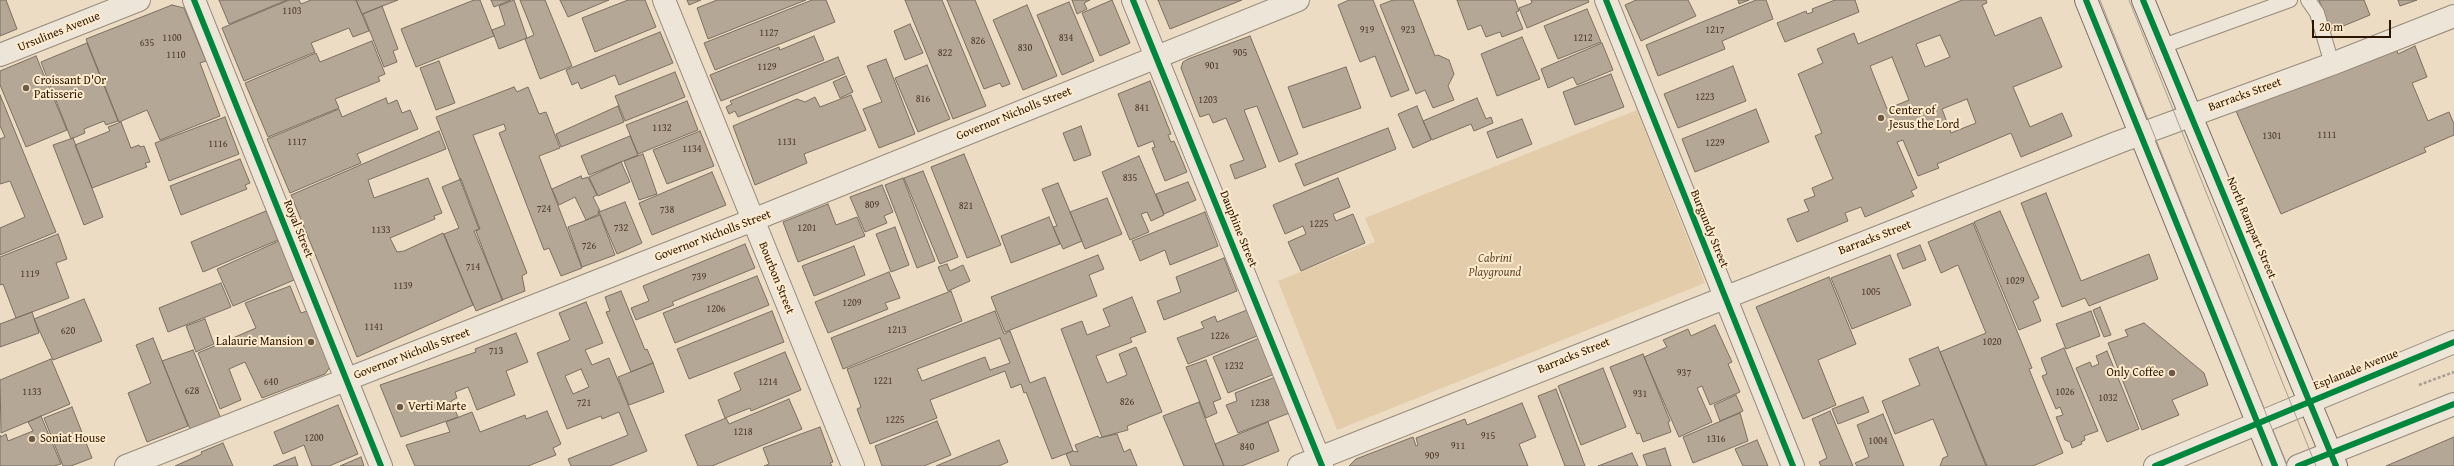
<!DOCTYPE html>
<style>
body{margin:0}
#map{position:relative;width:2454px;height:466px;overflow:hidden;background:#ecdcc3;font-family:"Gentium Book Plus",serif}
canvas{display:block}
.scale{position:absolute;left:2312px;top:20px;width:79px;height:18px;box-sizing:border-box;border:2px solid #2c1601;border-top:0;padding-left:5px;font-size:12px;line-height:14px;white-space:nowrap;color:#2c1601;-webkit-text-stroke:3px #feebcd;paint-order:stroke}
</style>
<div id="map">
<canvas width="2454" height="466"></canvas>
<div class="scale">20 m</div>
</div>
<script>
const context = document.querySelector('canvas').getContext('2d');
context.lineJoin = 'round';
function paint(path, color) { context.fillStyle = color; context.fill(path, 'evenodd'); }
const shape = rows => new Path2D(rows.map(r => 'M' + r).join(''));
function trace(path, color, width, dash) { context.strokeStyle = color; context.lineWidth = width; context.lineCap = dash ? 'butt' : 'round'; context.setLineDash(dash || []); context.stroke(path); }
function drawText(font, color, halo, rows, align = 'center') {
  context.font = font + ' "Gentium Book Plus",serif'; context.lineWidth = 4; context.setLineDash([]); context.textBaseline = 'middle'; context.strokeStyle = halo; context.fillStyle = color; for (const [text, x, y, turn = 0] of rows) {
    context.save(); context.translate(x, y); context.rotate((+turn || 0) * Math.PI / 180); context.textAlign = isNaN(turn) ? turn : align; if (halo) context.strokeText(text, 0, 0); context.fillText(text, 0, 0); context.restore();
  }
}
paint(shape([
 [1637,110,1705,283,1337,430,1278,281,1375,242,1365,218]
]), '#e2cca9');
const building = shape([
 [0,0,6,0,17,29,0,36,0,0],
 [219,0,287,0,229,24,219,0],
 [289,0,299,0,301,4,311,0,356,0,369,31,353,37,349,28,311,43,315,52,244,81,222,28,289,0],
 [356,0,398,0,362,14,356,0],
 [474,0,480,0,494,36,416,67,401,29,474,0],
 [491,0,511,0,494,7,491,0],
 [514,0,527,38,499,49,492,30,505,25,499,6,514,0],
 [520,0,545,0,572,66,540,79,525,39,534,35,520,0],
 [560,0,609,0,568,17,560,0],
 [628,0,645,0,656,27,595,52,582,18,628,0],
 [687,0,701,0,689,5,687,0],
 [717,0,806,0,708,39,697,8,717,0],
 [812,0,826,0,835,22,715,70,704,43,812,0],
 [905,0,942,0,986,106,953,119,905,0],
 [947,0,975,0,1010,84,1002,87,1000,83,984,89,947,0],
 [1072,0,1090,0,1084,3,1087,9,1077,14,1072,0],
 [1112,0,1130,43,1100,56,1082,13,1112,0],
 [1158,0,1242,0,1170,29,1158,0],
 [1349,0,1373,0,1409,90,1391,97,1375,56,1360,62,1338,5,1349,0],
 [1393,0,1413,0,1435,56,1438,55,1449,60,1454,74,1448,86,1454,100,1433,108,1425,90,1416,94,1380,5,1393,0],
 [1457,0,1515,0,1519,11,1516,12,1523,29,1502,37,1500,32,1486,37,1481,25,1468,30,1457,0],
 [1531,0,1588,0,1589,2,1527,28,1519,8,1532,3,1531,0],
 [1636,0,1688,0,1696,16,1641,41,1625,5,1636,0],
 [1738,0,1749,0,1739,4,1738,0],
 [1756,0,1766,0,1773,19,1722,41,1725,49,1658,76,1646,45,1756,0],
 [1835,0,1855,0,1859,12,1785,42,1777,23,1806,11,1807,14,1813,12,1812,9,1835,0],
 [1962,0,1986,0,1987,3,1982,5,1995,36,2041,17,2062,67,2013,87,2030,127,2062,113,2072,136,2021,157,2011,133,1937,164,1939,168,1918,176,1903,140,1897,142,1917,188,1911,191,1914,196,1865,217,1861,207,1845,213,1848,221,1797,242,1787,219,1809,211,1804,200,1815,196,1812,188,1833,179,1815,136,1822,133,1798,74,1823,63,1817,49,1854,33,1858,44,1962,0],
 [1940,35,1950,57,1925,67,1916,44,1940,35],
 [1892,57,1909,100,1887,109,1870,66,1892,57],
 [1967,99,1976,123,1951,133,1942,109,1967,99],
 [2319,0,2364,0,2370,15,2331,31,2319,0],
 [2398,0,2417,0,2400,6,2398,0],
 [1069,2,1094,61,1062,75,1037,15,1069,2],
 [172,5,184,8,206,61,200,63,220,116,160,140,147,110,119,122,86,39,172,5],
 [1027,5,1057,76,1023,90,993,20,1027,5],
 [382,6,398,49,393,51,397,62,384,67,363,14,382,6],
 [1587,9,1601,42,1558,59,1544,26,1587,9],
 [910,24,923,53,905,60,894,31,910,24],
 [660,32,673,63,619,85,615,75,581,89,578,82,572,85,566,70,660,32],
 [814,36,824,60,721,101,710,75,779,47,780,50,814,36],
 [1250,36,1298,154,1279,162,1257,106,1244,110,1266,167,1235,179,1230,165,1244,160,1226,118,1213,123,1209,114,1200,117,1181,68,1183,62,1188,59,1250,36],
 [1522,37,1540,79,1497,96,1481,54,1522,37],
 [372,41,385,74,378,77,380,81,335,99,339,108,268,137,245,83,316,53,320,62,372,41],
 [87,43,118,121,106,125,104,121,84,129,85,133,71,139,41,62,87,43],
 [1602,43,1613,70,1577,85,1573,77,1548,88,1541,69,1602,43],
 [2415,46,2427,77,2412,83,2428,121,2449,112,2454,124,2454,135,2424,148,2426,152,2281,214,2236,111,2280,92,2396,48,2398,54,2415,46],
 [36,56,67,130,26,147,0,85,0,71,36,56],
 [838,57,845,74,738,117,735,111,729,114,726,107,732,104,730,101,838,57],
 [886,59,915,134,879,148,863,109,882,102,867,66,886,59],
 [439,61,455,103,436,110,420,68,439,61],
 [927,65,950,119,918,132,895,78,927,65],
 [1733,66,1746,101,1678,128,1664,94,1733,66],
 [1346,67,1361,108,1303,128,1288,87,1346,67],
 [675,72,685,97,625,121,615,96,675,72],
 [1611,74,1624,107,1575,125,1563,92,1611,74],
 [846,76,853,92,840,98,833,82,846,76],
 [1150,81,1171,134,1168,135,1171,142,1174,141,1187,172,1165,181,1152,148,1155,147,1153,141,1138,147,1118,94,1150,81],
 [514,87,517,92,528,87,539,114,546,112,560,148,539,156,582,268,561,276,549,248,544,250,499,133,506,130,504,124,473,135,527,273,522,276,525,291,502,300,476,231,479,229,436,117,514,87],
 [0,95,56,232,0,255,0,228,25,217,10,181,0,184,0,139,5,137,0,126,0,95],
 [851,95,866,130,804,154,807,163,755,185,733,126,797,99,805,102,815,97,820,107,851,95],
 [386,98,388,104,397,100,402,113,410,110,418,129,357,154,361,163,290,193,267,139,339,109,342,117,386,98],
 [1477,98,1486,119,1491,117,1493,123,1474,131,1471,124,1432,140,1423,121,1477,98],
 [687,101,698,130,638,154,626,125,687,101],
 [618,106,624,122,561,147,556,134,618,106],
 [1417,106,1431,140,1413,148,1398,114,1417,106],
 [1756,109,1769,142,1695,172,1682,139,1756,109],
 [225,117,239,154,169,181,155,143,225,117],
 [1522,119,1532,144,1497,158,1487,132,1522,119],
 [121,122,131,148,139,145,140,147,144,146,150,162,145,163,147,167,92,188,75,145,110,131,108,127,121,122],
 [1081,126,1091,155,1074,161,1063,133,1081,126],
 [1388,128,1396,149,1304,186,1295,164,1388,128],
 [439,131,446,149,368,180,374,198,428,178,442,213,434,216,435,219,390,238,397,252,404,251,443,233,473,305,357,357,291,195,439,131],
 [700,131,714,166,667,184,653,150,700,131],
 [630,136,638,155,589,175,581,156,630,136],
 [73,138,103,217,84,225,53,145,73,138],
 [643,154,657,194,639,200,624,161,643,154],
 [964,154,1001,245,967,258,931,167,964,154],
 [1139,156,1164,215,1151,221,1147,212,1141,214,1149,232,1130,240,1102,172,1139,156],
 [240,159,250,183,245,185,247,189,181,215,170,186,240,159],
 [621,162,630,182,598,196,589,177,621,162],
 [923,171,958,257,940,264,904,178,923,171],
 [712,172,726,205,652,235,639,203,712,172],
 [581,176,582,179,588,177,597,195,593,197,600,211,598,211,599,214,586,220,575,197,559,205,552,189,581,176],
 [903,178,935,261,917,268,885,185,903,178],
 [1338,178,1350,207,1333,214,1336,221,1353,214,1365,243,1301,271,1288,242,1306,234,1303,226,1285,234,1273,205,1338,178],
 [461,179,480,229,474,231,503,300,476,311,444,234,459,228,442,187,461,179],
 [1188,182,1196,200,1164,214,1156,194,1188,182],
 [1058,183,1082,241,1063,249,1053,227,1057,226,1042,189,1058,183],
 [882,185,893,212,884,216,887,223,865,232,850,197,882,185],
 [2046,193,2081,281,2149,254,2158,279,2089,306,2085,298,2062,307,2021,203,2046,193],
 [1107,198,1122,234,1085,249,1070,212,1107,198],
 [625,202,642,243,617,254,599,212,625,202],
 [828,204,836,225,857,217,865,236,798,262,783,222,828,204],
 [266,211,278,240,203,272,191,242,266,211],
 [2000,211,2039,298,2033,301,2041,321,2019,330,1974,222,2000,211],
 [1205,212,1218,246,1170,265,1165,250,1140,261,1132,241,1205,212],
 [600,215,615,255,582,267,568,227,600,215],
 [1049,217,1060,244,1011,263,1001,236,1049,217],
 [1973,223,2032,368,2029,369,2063,453,2033,466,1987,466,1940,352,1986,333,1958,265,1941,273,1928,242,1973,223],
 [895,227,909,265,891,272,876,234,895,227],
 [58,234,67,259,56,263,69,298,16,318,3,284,0,285,0,257,58,234],
 [279,241,294,280,233,306,217,269,279,241],
 [745,244,755,268,672,302,674,305,636,320,631,308,649,301,643,286,745,244],
 [1920,245,1926,260,1903,269,1897,254,1920,245],
 [854,246,865,275,814,296,802,266,854,246],
 [1098,255,1104,269,1089,275,1097,296,1005,332,991,297,1098,255],
 [1890,255,1911,305,1852,329,1831,278,1890,255],
 [1224,258,1237,291,1164,320,1157,301,1181,292,1176,277,1224,258],
 [947,264,950,271,963,265,970,281,948,291,938,267,947,264],
 [889,272,900,298,885,303,888,309,828,333,815,302,889,272],
 [757,276,769,305,675,343,663,313,757,276],
 [1829,277,1856,344,1818,360,1836,405,1803,419,1756,307,1829,277],
 [221,283,231,307,168,332,159,308,221,283],
 [290,286,301,313,310,310,330,367,325,374,262,398,245,362,229,369,241,400,220,409,198,353,256,328,245,303,290,286],
 [621,291,645,350,647,349,653,363,631,372,606,312,610,311,605,297,621,291],
 [951,291,962,321,843,369,831,338,951,291],
 [1132,297,1146,332,1130,338,1132,342,1096,356,1107,383,1127,375,1119,354,1136,347,1162,412,1127,426,1128,430,1102,437,1061,329,1082,321,1087,335,1110,326,1103,309,1132,297],
 [84,299,102,341,53,360,34,319,84,299],
 [586,302,603,343,585,350,592,365,609,358,647,451,610,466,571,466,568,459,628,435,619,412,602,419,601,416,567,429,537,353,570,340,559,313,586,302],
 [581,369,589,387,573,394,565,376,581,369],
 [2100,307,2111,335,2104,337,2093,310,2100,307],
 [1252,308,1262,334,1188,364,1177,338,1204,328,1201,322,1215,316,1217,322,1252,308],
 [772,311,784,342,689,379,677,349,772,311],
 [995,311,1004,334,1010,331,1030,383,1045,377,1073,451,1052,459,1026,392,1024,393,1021,384,1011,388,1005,371,930,400,937,418,870,444,857,409,861,407,847,369,995,311],
 [1000,338,1010,363,990,370,985,357,922,381,917,369,1000,338],
 [2091,311,2100,336,2066,349,2056,324,2091,311],
 [32,312,39,333,0,347,0,324,32,312],
 [205,319,214,344,196,352,186,326,205,319],
 [2144,323,2204,373,2208,385,2172,400,2179,415,2142,430,2108,343,2128,336,2125,330,2144,323],
 [1715,325,1732,362,1728,364,1740,392,1710,405,1702,386,1697,388,1712,422,1679,437,1644,357,1667,347,1663,340,1688,329,1691,336,1715,325],
 [516,333,528,362,506,371,515,395,477,410,468,387,455,392,457,398,451,401,458,417,401,437,380,385,476,352,475,349,516,333],
 [1262,337,1277,373,1228,393,1213,357,1262,337],
 [153,338,188,426,147,442,128,393,151,383,136,345,153,338],
 [1938,347,1986,466,1940,466,1943,458,1948,456,1933,419,1895,434,1882,401,1920,385,1909,359,1938,347],
 [2064,348,2098,431,2084,436,2085,440,2081,442,2082,444,2072,448,2070,442,2065,440,2056,417,2063,415,2060,407,2056,409,2042,376,2047,374,2041,358,2064,348],
 [193,350,222,421,192,434,162,361,193,350],
 [2107,351,2139,429,2107,442,2076,368,2090,362,2092,367,2099,364,2096,356,2107,351],
 [785,352,801,390,751,411,750,408,725,418,718,400,741,390,734,373,785,352],
 [1643,354,1670,421,1668,422,1671,432,1643,442,1640,433,1637,434,1610,367,1643,354],
 [51,359,70,404,1,433,0,380,51,359],
 [1206,360,1221,399,1213,402,1217,413,1206,418,1186,367,1206,360],
 [653,363,664,392,629,405,618,377,653,363],
 [1603,368,1626,427,1581,445,1558,386,1603,368],
 [1278,376,1292,412,1238,433,1226,405,1237,401,1235,393,1278,376],
 [1556,389,1585,466,1565,466,1538,396,1556,389],
 [1736,395,1743,411,1720,421,1714,405,1736,395],
 [1863,397,1869,412,1838,424,1832,409,1863,397],
 [789,399,802,429,712,466,698,466,685,435,726,418,729,424,789,399],
 [1199,402,1215,444,1224,466,1184,466,1163,416,1199,402],
 [1522,403,1536,437,1519,444,1528,466,1349,466,1356,459,1413,437,1416,446,1418,445,1416,438,1465,419,1467,425,1522,403],
 [338,405,358,454,329,466,312,466,304,445,283,454,274,432,338,405],
 [72,407,92,458,71,466,63,466,44,418,72,407],
 [547,411,561,444,553,448,556,455,528,466,415,466,406,445,450,432,446,422,472,412,480,432,525,415,526,419,547,411],
 [1830,411,1853,466,1821,466,1819,462,1827,458,1812,419,1830,411],
 [1740,413,1748,441,1693,463,1683,437,1740,413],
 [1883,414,1904,466,1857,466,1855,463,1869,457,1857,425,1883,414],
 [41,416,61,464,54,466,0,466,0,435,1,437,6,434,8,441,33,431,28,422,41,416],
 [937,421,951,455,924,466,882,466,875,446,937,421],
 [1268,422,1279,451,1242,466,1224,466,1215,444,1268,422],
 [820,427,833,462,830,463,832,466,764,466,769,464,763,448,820,427],
 [1117,434,1124,452,1130,449,1137,466,1071,466,1066,454,1073,451,1078,452,1075,445,1098,436,1099,438,1117,434],
 [2454,437,2454,466,2386,466,2454,437],
 [999,440,1008,462,999,466,936,466,999,440],
 [1757,440,1768,466,1743,466,1735,449,1757,440],
 [223,443,233,466,175,466,202,454,201,452,223,443],
 [1665,448,1671,466,1647,466,1643,455,1665,448],
 [1632,453,1638,466,1598,466,1632,453],
 [295,457,298,466,273,466,295,457],
 [361,457,364,466,340,466,361,457]
]);
paint(building, '#b4a795');
trace(building, '#7b6f60', 1);
const service = shape([
 [2308,0,2317,13,2332,64],
 [2163,46,2290,0]
]);
const minor = shape([
 [194,0,381,466],
 [664,0,853,466],
 [1133,0,1322,466],
 [1606,0,1793,466],
 [0,55,139,0],
 [126,466,753,220,1298,0],
 [1299,466,2119,142,2332,64,2454,16]
]);
const tertiary = shape([
 [2155,466,2454,342],
 [2298,466,2454,404]
]);
const secondary = shape([
 [2086,0,2275,466],
 [2143,0,2336,466]
]);
trace(service, '#968a7a', 16);
trace(minor, '#968a7a', 24);
trace(tertiary, '#968a7a', 24);
trace(secondary, '#7b6f60', 24);
trace(shape([
 [2419,385,2454,372]
]), '#a79f93', 2.5, [3, 2]);
trace(service, '#eee5d9', 14);
trace(minor, '#eee5d9', 22);
trace(tertiary, '#eee5d9', 22);
trace(secondary, '#eee5d9', 22);
trace(shape([
 [2100,0,2287,466],
 [2129,0,2316,466]
]), '#a79f93', 1);
trace(shape([
 [194,0,381,466],
 [1133,0,1322,466],
 [1606,0,1793,466],
 [2086,0,2275,466],
 [2143,0,2336,466],
 [2155,466,2454,342],
 [2298,466,2454,404]
]), '#00873e', 6);
for (const [x, y, r, color] of [
 [26,88,4,"#6f5b45"],
 [1881,118,4,"#6f5b45"],
 [311,342,4,"#6f5b45"],
 [2172,373,4,"#6f5b45"],
 [400,407,4,"#6f5b45"],
 [32,439,4,"#6f5b45"]
]) { const dot = new Path2D(); dot.arc(x, y, r, 0, 2 * Math.PI); context.fillStyle = color; context.fill(dot); trace(dot, '#feebcd', 1.5); }
drawText('10px', '#4e3a26', null, [
 ["1103",292,11],
 ["919",1367,30],
 ["923",1408,30],
 ["1217",1715,30],
 ["1127",769,33],
 ["1100",172,38],
 ["834",1066,38],
 ["1212",1583,38],
 ["826",978,41],
 ["635",147,43],
 ["830",1025,48],
 ["822",945,53],
 ["905",1240,53],
 ["1110",176,55],
 ["901",1212,66],
 ["1129",767,67],
 ["1223",1705,97],
 ["816",923,99],
 ["1203",1208,100],
 ["841",1142,108],
 ["1132",662,128],
 ["1111",2327,135],
 ["1301",2272,136],
 ["1117",297,142],
 ["1131",787,142],
 ["1229",1715,143],
 ["1116",218,144],
 ["1134",692,149],
 ["835",1130,178],
 ["809",872,205],
 ["821",966,206],
 ["724",544,209],
 ["738",667,210],
 ["1225",1319,224],
 ["732",621,228],
 ["1201",807,228],
 ["1133",381,230],
 ["726",589,246],
 ["714",473,267],
 ["1119",30,274],
 ["739",699,277],
 ["1029",2015,281],
 ["1139",403,286],
 ["1005",1871,292],
 ["1209",852,303],
 ["1206",716,309],
 ["1141",374,327],
 ["1213",897,330],
 ["620",68,331],
 ["1226",1220,336],
 ["1020",1992,342],
 ["713",496,351],
 ["1232",1234,366],
 ["937",1684,373],
 ["1221",883,381],
 ["640",271,382],
 ["1214",768,382],
 ["628",192,391],
 ["1133",32,392],
 ["1026",2065,392],
 ["931",1640,394],
 ["1032",2108,398],
 ["826",1127,402],
 ["721",584,403],
 ["1238",1260,403],
 ["1225",895,420],
 ["1218",743,432],
 ["915",1488,436],
 ["1200",314,438],
 ["1316",1716,439],
 ["1004",1878,441],
 ["911",1458,446],
 ["840",1247,447],
 ["909",1432,456]
]);
drawText('12px', '#2c1601', '#feebcd', [
 ["Ursulines Avenue",59,32,-22],
 ["Barracks Street",2245,95,-20],
 ["Governor Nicholls Street",1014,114,-22],
 ["North Rampart Street",2251,228,67],
 ["Royal Street",298,229,68],
 ["Dauphine Street",1238,229,68],
 ["Burgundy Street",1709,229,68],
 ["Governor Nicholls Street",713,236,-21],
 ["Barracks Street",1875,238,-21],
 ["Bourbon Street",776,278,68],
 ["Governor Nicholls Street",412,354,-21],
 ["Barracks Street",1574,356,-22],
 ["Esplanade Avenue",2356,370,-22]
]);
drawText('12px', '#2c1601', '#feebcd', [
 ["Croissant D'Or",34,81],
 ["Patisserie",34,95],
 ["Center of",1889,111],
 ["Jesus the Lord",1889,125],
 ["Lalaurie Mansion",303,342,"right"],
 ["Only Coffee",2164,373,"right"],
 ["Verti Marte",408,407],
 ["Soniat House",40,439]
], 'left');
drawText('italic 12px', '#60482d', '#feebcd', [
 ["Cabrini",1495,259],
 ["Playground",1495,273]
]);
</script>
